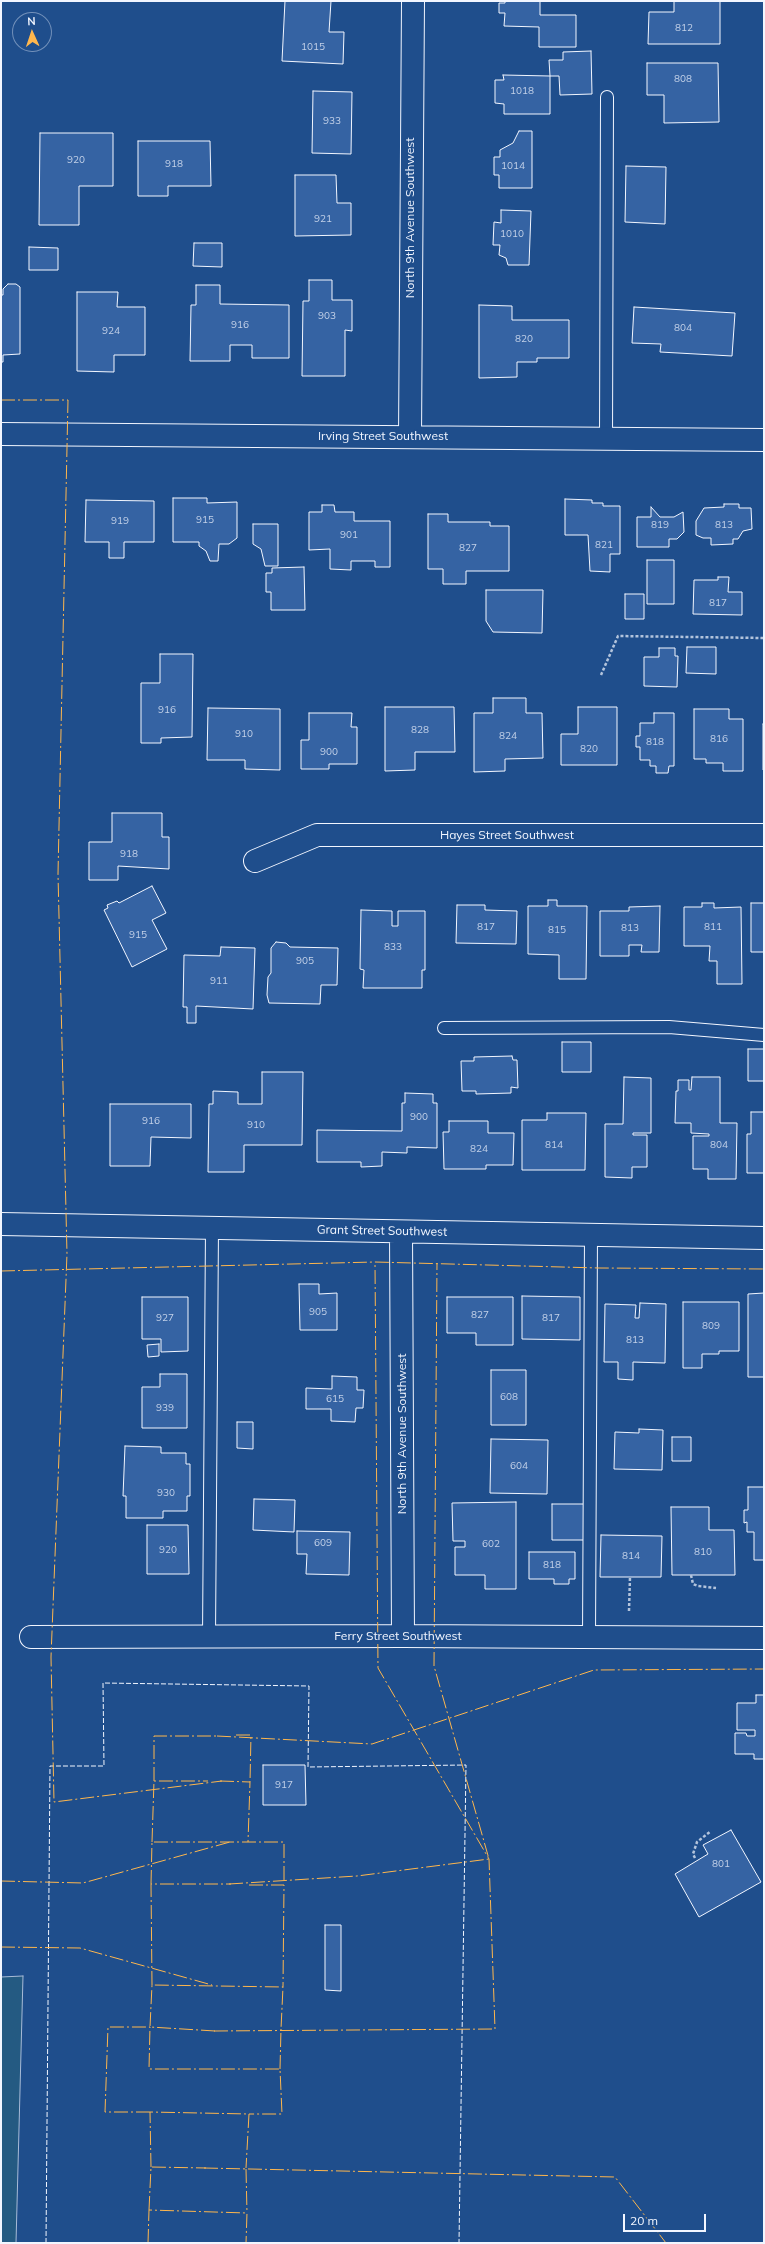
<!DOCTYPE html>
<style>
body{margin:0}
#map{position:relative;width:765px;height:2244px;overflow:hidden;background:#1f4e8c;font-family:Mulish,sans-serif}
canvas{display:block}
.frame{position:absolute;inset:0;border:2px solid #f2f6ff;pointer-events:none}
.north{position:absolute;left:12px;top:12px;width:40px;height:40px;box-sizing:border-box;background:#1f4e8c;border:1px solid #7391ba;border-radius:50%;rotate:357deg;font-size:11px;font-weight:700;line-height:16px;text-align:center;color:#f2f6ff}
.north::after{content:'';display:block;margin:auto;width:14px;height:18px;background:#ffb74d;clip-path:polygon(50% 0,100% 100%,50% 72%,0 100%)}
.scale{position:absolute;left:623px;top:2214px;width:83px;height:18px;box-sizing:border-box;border:2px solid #f2f6ff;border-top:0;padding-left:5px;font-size:12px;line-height:14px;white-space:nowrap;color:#f2f6ff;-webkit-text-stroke:3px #1f4e8c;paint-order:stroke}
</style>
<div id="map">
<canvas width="765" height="2244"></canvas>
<div class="frame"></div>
<div class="north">N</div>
<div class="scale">20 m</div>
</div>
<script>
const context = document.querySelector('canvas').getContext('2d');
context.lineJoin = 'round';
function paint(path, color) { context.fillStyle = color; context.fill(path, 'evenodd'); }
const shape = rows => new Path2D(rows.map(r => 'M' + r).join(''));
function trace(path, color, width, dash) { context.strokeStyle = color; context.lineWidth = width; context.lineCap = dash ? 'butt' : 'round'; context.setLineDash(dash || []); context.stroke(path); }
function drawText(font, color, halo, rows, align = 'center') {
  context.font = font + ' Mulish,sans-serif'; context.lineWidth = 3; context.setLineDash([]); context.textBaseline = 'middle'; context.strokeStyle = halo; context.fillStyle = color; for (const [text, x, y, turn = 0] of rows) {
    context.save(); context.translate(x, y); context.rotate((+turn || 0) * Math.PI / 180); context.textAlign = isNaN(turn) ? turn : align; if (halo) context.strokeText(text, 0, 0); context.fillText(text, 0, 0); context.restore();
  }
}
const green = shape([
 [23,1976,16,2243,1,2243,1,1977,23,1976]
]);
paint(green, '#245a82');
trace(green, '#a8bbd7', 1);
const building = shape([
 [285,1,331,1,329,32,344,32,343,64,282,61,285,1],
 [505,1,540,1,540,15,576,15,576,47,539,47,539,27,504,26,505,13,499,13,499,3,505,3,505,1],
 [674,1,720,1,720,44,648,44,649,12,674,12,674,1],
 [591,51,592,94,560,95,559,76,550,76,549,60,563,60,563,52,591,51],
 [647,63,718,63,719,122,664,123,664,95,647,95,647,63],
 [503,75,550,76,550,114,504,114,504,104,495,103,495,80,504,80,503,75],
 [313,91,352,92,351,154,312,153,313,91],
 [519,131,532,131,532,188,499,188,499,175,494,175,494,157,500,157,500,150,513,143,519,131],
 [40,133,113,133,113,186,79,186,79,225,39,225,40,133],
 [138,141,210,141,211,186,168,186,168,196,138,196,138,141],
 [626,166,666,167,665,224,625,222,626,166],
 [295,175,336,175,337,203,351,203,351,235,295,236,295,175],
 [501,210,531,211,529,265,508,265,506,258,499,255,500,245,493,245,494,222,501,223,501,210],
 [194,243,222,243,222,267,193,266,194,243],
 [29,247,58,248,58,270,29,270,29,247],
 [309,280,332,280,332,300,352,300,352,331,345,330,345,376,302,376,303,301,309,301,309,280],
 [8,284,16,284,20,287,20,354,3,355,3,362,1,362,1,295,3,295,3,289,8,284],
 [196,285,220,285,220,304,289,305,289,358,252,358,252,345,230,345,230,361,190,361,191,305,196,305,196,285],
 [77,292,118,292,117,307,145,307,145,355,114,355,114,372,77,371,77,292],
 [479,305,512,306,512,320,569,320,569,358,537,358,537,362,517,362,517,377,479,378,479,305],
 [634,307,735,313,732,356,660,352,661,344,632,343,634,307],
 [173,498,207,498,207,503,237,502,237,538,229,544,219,544,218,561,210,561,206,551,199,546,199,542,173,542,173,498],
 [565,499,592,500,592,503,603,503,603,506,620,506,620,554,610,554,610,572,590,571,588,535,565,535,565,499],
 [86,500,154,501,154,542,124,542,124,558,109,558,109,542,85,542,86,500],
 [724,504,739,504,739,508,751,508,752,529,743,531,738,539,733,539,733,544,711,545,711,538,703,538,696,535,696,521,704,508,724,507,724,504],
 [322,505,334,505,335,512,354,512,354,521,390,521,390,567,375,567,375,561,351,561,351,570,330,569,330,549,309,550,309,512,322,512,322,505],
 [651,507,660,517,674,517,683,512,684,532,677,539,669,539,669,547,637,547,637,517,651,517,651,507],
 [428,514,448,514,448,522,490,522,490,526,509,526,509,571,466,571,466,584,443,584,443,569,428,569,428,514],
 [253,524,278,524,278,566,265,566,261,549,253,544,253,524],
 [647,560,674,560,674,604,647,604,647,560],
 [304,567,305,610,271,610,271,592,266,592,266,573,272,573,272,568,304,567],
 [718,577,729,577,728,592,742,592,742,615,693,614,694,580,718,580,718,577],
 [486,590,543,590,542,633,493,632,486,621,486,590],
 [625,594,644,594,644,619,625,619,625,594],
 [687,647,716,647,716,674,686,673,687,647],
 [659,648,675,648,675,656,678,656,677,687,644,686,644,657,659,657,659,648],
 [160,654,193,654,192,737,161,738,161,743,141,743,141,683,160,683,160,654],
 [493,698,526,698,526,713,542,713,543,758,505,759,505,771,474,772,474,713,493,713,493,698],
 [385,707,454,707,455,752,415,752,415,770,385,771,385,707],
 [578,707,617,707,617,765,561,765,561,734,578,734,578,707],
 [208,708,280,709,280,770,245,769,245,760,207,760,208,708],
 [694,709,729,709,729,719,743,719,743,771,723,771,723,763,706,763,706,759,694,759,694,709],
 [309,713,352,713,351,727,357,727,357,764,329,764,329,769,301,769,301,740,309,740,309,713],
 [654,713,674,713,674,766,669,766,668,773,656,773,656,766,650,766,650,760,640,760,640,747,636,747,636,736,640,736,640,723,654,723,654,713],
 [763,724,764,724,764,770,763,770,763,724],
 [112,813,162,813,162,837,169,837,169,869,118,866,118,880,89,880,89,842,112,842,112,813],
 [152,886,166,913,152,920,167,949,132,967,104,910,108,908,107,905,117,901,119,903,152,886],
 [548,900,557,900,557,906,587,906,586,979,559,979,559,955,528,954,528,906,548,906,548,900],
 [702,903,714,903,714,908,741,907,742,984,717,984,717,961,709,961,710,946,684,946,684,907,702,907,702,903],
 [751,903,764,903,764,952,751,952,751,903],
 [457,905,485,905,485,910,517,911,516,944,456,943,457,905],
 [660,906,659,952,641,952,642,945,629,945,629,956,600,956,600,911,629,911,629,907,660,906],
 [361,910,392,911,392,926,398,926,398,911,425,911,425,970,422,970,422,988,363,988,364,970,360,969,361,910],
 [276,942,286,943,290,947,338,948,337,985,321,985,320,1004,269,1003,267,995,268,977,271,973,271,948,276,942],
 [221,947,255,948,253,1009,196,1006,196,1023,187,1023,187,1007,183,1007,184,955,220,956,221,947],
 [562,1042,591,1042,591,1072,562,1072,562,1042],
 [748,1049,764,1049,764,1081,748,1081,748,1049],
 [512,1056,513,1060,517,1060,518,1088,511,1087,511,1093,476,1094,476,1091,462,1091,461,1061,474,1061,474,1057,512,1056],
 [262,1072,303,1072,302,1145,244,1145,244,1172,208,1172,209,1104,213,1104,213,1091,238,1092,238,1104,262,1104,262,1072],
 [624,1077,651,1078,651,1133,633,1133,633,1135,647,1135,647,1167,632,1167,632,1178,605,1177,605,1124,623,1124,624,1077],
 [692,1077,720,1077,720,1123,737,1123,736,1179,708,1179,708,1169,693,1169,693,1136,709,1136,709,1134,691,1133,691,1123,675,1123,676,1091,678,1091,678,1080,689,1080,689,1090,691,1090,692,1077],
 [405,1093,433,1094,433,1103,437,1103,437,1148,407,1147,407,1153,382,1152,382,1166,361,1167,361,1162,317,1162,317,1130,402,1131,402,1103,405,1103,405,1093],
 [110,1104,191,1104,191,1138,151,1137,150,1166,110,1166,110,1104],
 [751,1112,764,1112,764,1173,747,1173,747,1134,751,1134,751,1112],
 [547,1113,586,1113,585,1170,522,1170,522,1120,547,1120,547,1113],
 [449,1121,488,1121,488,1133,514,1133,513,1165,486,1165,486,1169,444,1169,443,1132,449,1132,449,1121],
 [299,1284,319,1284,319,1294,337,1293,337,1330,300,1330,299,1284],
 [764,1293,764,1377,748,1377,748,1294,764,1293],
 [522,1296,580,1297,580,1340,522,1339,522,1296],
 [142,1297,188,1297,188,1351,161,1352,161,1339,142,1339,142,1297],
 [447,1297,513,1297,513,1345,476,1345,476,1333,447,1333,447,1297],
 [683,1302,739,1302,739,1351,719,1351,719,1354,702,1354,702,1368,683,1368,683,1302],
 [640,1303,666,1304,665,1363,633,1362,633,1380,618,1379,618,1362,604,1362,605,1304,636,1305,635,1318,639,1318,640,1303],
 [159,1344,159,1356,148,1357,147,1345,159,1344],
 [491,1370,526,1370,526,1425,491,1425,491,1370],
 [160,1374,187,1374,187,1428,142,1428,142,1387,160,1387,160,1374],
 [332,1376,357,1377,357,1390,364,1390,363,1408,356,1408,355,1422,331,1421,331,1409,306,1409,306,1388,332,1389,332,1376],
 [237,1422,253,1422,253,1449,237,1448,237,1422],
 [639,1429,663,1430,662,1470,614,1469,615,1432,639,1433,639,1429],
 [672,1437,691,1437,691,1461,672,1461,672,1437],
 [491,1439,548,1440,547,1494,490,1493,491,1439],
 [125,1446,161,1447,161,1453,186,1453,186,1464,190,1464,190,1496,187,1496,187,1511,163,1511,163,1518,126,1518,126,1496,123,1496,125,1446],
 [748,1487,764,1487,764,1560,754,1560,754,1532,747,1532,747,1522,744,1523,744,1510,748,1510,748,1487],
 [254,1499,295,1500,294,1532,253,1530,254,1499],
 [516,1502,516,1589,485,1589,485,1575,455,1575,455,1547,465,1547,465,1541,453,1541,452,1503,516,1502],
 [552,1504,587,1504,586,1540,552,1540,552,1504],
 [671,1507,709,1507,709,1530,734,1530,735,1575,672,1575,671,1507],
 [147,1525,188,1525,189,1574,147,1574,147,1525],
 [297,1531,350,1532,349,1575,306,1574,307,1554,297,1554,297,1531],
 [601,1535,662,1536,661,1577,600,1577,601,1535],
 [529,1552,575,1552,575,1579,569,1579,569,1584,554,1584,554,1579,529,1579,529,1552],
 [756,1695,764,1695,764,1759,754,1759,754,1754,735,1754,735,1733,746,1733,747,1736,755,1736,755,1730,737,1730,737,1703,756,1703,756,1695],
 [263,1765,305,1765,306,1805,263,1805,263,1765],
 [731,1830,761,1882,699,1917,675,1874,708,1854,703,1845,731,1830],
 [325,1925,341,1925,341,1991,325,1990,325,1925]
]);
paint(building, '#3563a3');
trace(building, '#f2f6ff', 1);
const lane = shape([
 [606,439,607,97],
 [444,1028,669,1027,764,1035],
 [209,1636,212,1228],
 [589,1637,591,1235]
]);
const street = shape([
 [255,861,317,835,764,835],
 [1,1224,764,1238],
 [401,1232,403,1636],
 [31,1637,403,1636,764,1638]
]);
const secondary = shape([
 [1,434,764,440],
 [410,436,413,1]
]);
trace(lane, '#f2f6ff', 14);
trace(street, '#f2f6ff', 24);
trace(secondary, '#f2f6ff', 24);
trace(shape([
 [601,675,618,636,764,638],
 [691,1575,693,1584,698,1586,716,1588],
 [629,1611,630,1577],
 [695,1858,693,1854,697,1842,711,1831]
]), '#b3c4dc', 2.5, [3, 2]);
trace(lane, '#1f4e8c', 12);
trace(street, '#1f4e8c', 22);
trace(secondary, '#1f4e8c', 22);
trace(shape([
 [46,2243,50,1766,104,1766,103,1683,309,1686,308,1767,466,1765,459,2243]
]), '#f2f6ff', 1, [5, 2]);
trace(shape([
 [1,400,68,400,58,874,67,1254,51,1657,54,1802,222,1781],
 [1,1271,375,1262,599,1268,764,1269],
 [236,1735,251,1735,250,1782],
 [217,1736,372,1744,594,1670,764,1669],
 [154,1781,154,1736,218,1736],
 [220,1781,250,1782,248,1842],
 [152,1842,154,1781,208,1781],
 [1,1881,83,1883,230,1842],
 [151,1884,152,1842,284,1842,284,1881],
 [229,1884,357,1876,489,1859,434,1666,437,1263],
 [249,1885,284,1885,283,1987],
 [1,1947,80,1948,212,1985],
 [152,1985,151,1884,231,1884],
 [214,2031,495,2029,489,1859,378,1668,375,1262],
 [215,2031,150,2027,152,1985,283,1987,281,2029],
 [280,2069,281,2029],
 [150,2112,105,2112,108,2027,150,2027,149,2069,280,2069,282,2114,249,2114],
 [151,2167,150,2112,249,2114,246,2168],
 [204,2168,615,2177,666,2243],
 [246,2169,247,2213],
 [149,2210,151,2167,206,2168],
 [148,2243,149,2210,247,2213,246,2243]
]), '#ffb74d', 1, [14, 3, 2, 3]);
drawText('10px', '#c3d1e8', null, [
 ["812",684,28],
 ["1015",313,47],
 ["808",683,79],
 ["1018",522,91],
 ["933",332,121],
 ["920",76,160],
 ["918",174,164],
 ["1014",513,166],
 ["921",323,219],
 ["1010",512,234],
 ["903",327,316],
 ["916",240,325],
 ["804",683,328],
 ["924",111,331],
 ["820",524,339],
 ["915",205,520],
 ["919",120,521],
 ["819",660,525],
 ["813",724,525],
 ["901",349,535],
 ["821",604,545],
 ["827",468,548],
 ["817",718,603],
 ["916",167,710],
 ["828",420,730],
 ["910",244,734],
 ["824",508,736],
 ["816",719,739],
 ["818",655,742],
 ["820",589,749],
 ["900",329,752],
 ["918",129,854],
 ["817",486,927],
 ["811",713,927],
 ["813",630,928],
 ["815",557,930],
 ["915",138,935],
 ["833",393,947],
 ["905",305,961],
 ["911",219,981],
 ["900",419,1117],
 ["916",151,1121],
 ["910",256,1125],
 ["814",554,1145],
 ["804",719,1145],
 ["824",479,1149],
 ["905",318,1312],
 ["827",480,1315],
 ["927",165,1318],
 ["817",551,1318],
 ["809",711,1326],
 ["813",635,1340],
 ["608",509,1397],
 ["615",335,1399],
 ["939",165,1408],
 ["604",519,1466],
 ["930",166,1493],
 ["609",323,1543],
 ["602",491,1544],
 ["920",168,1550],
 ["810",703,1552],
 ["814",631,1556],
 ["818",552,1565],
 ["917",284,1785],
 ["801",721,1864]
]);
drawText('12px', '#f2f6ff', '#1f4e8c', [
 ["North 9th Avenue Southwest",410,218,-90],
 ["Irving Street Southwest",383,436],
 ["Hayes Street Southwest",507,835],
 ["Grant Street Southwest",382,1231,1],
 ["North 9th Avenue Southwest",402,1434,-90],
 ["Ferry Street Southwest",398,1636]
]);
</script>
